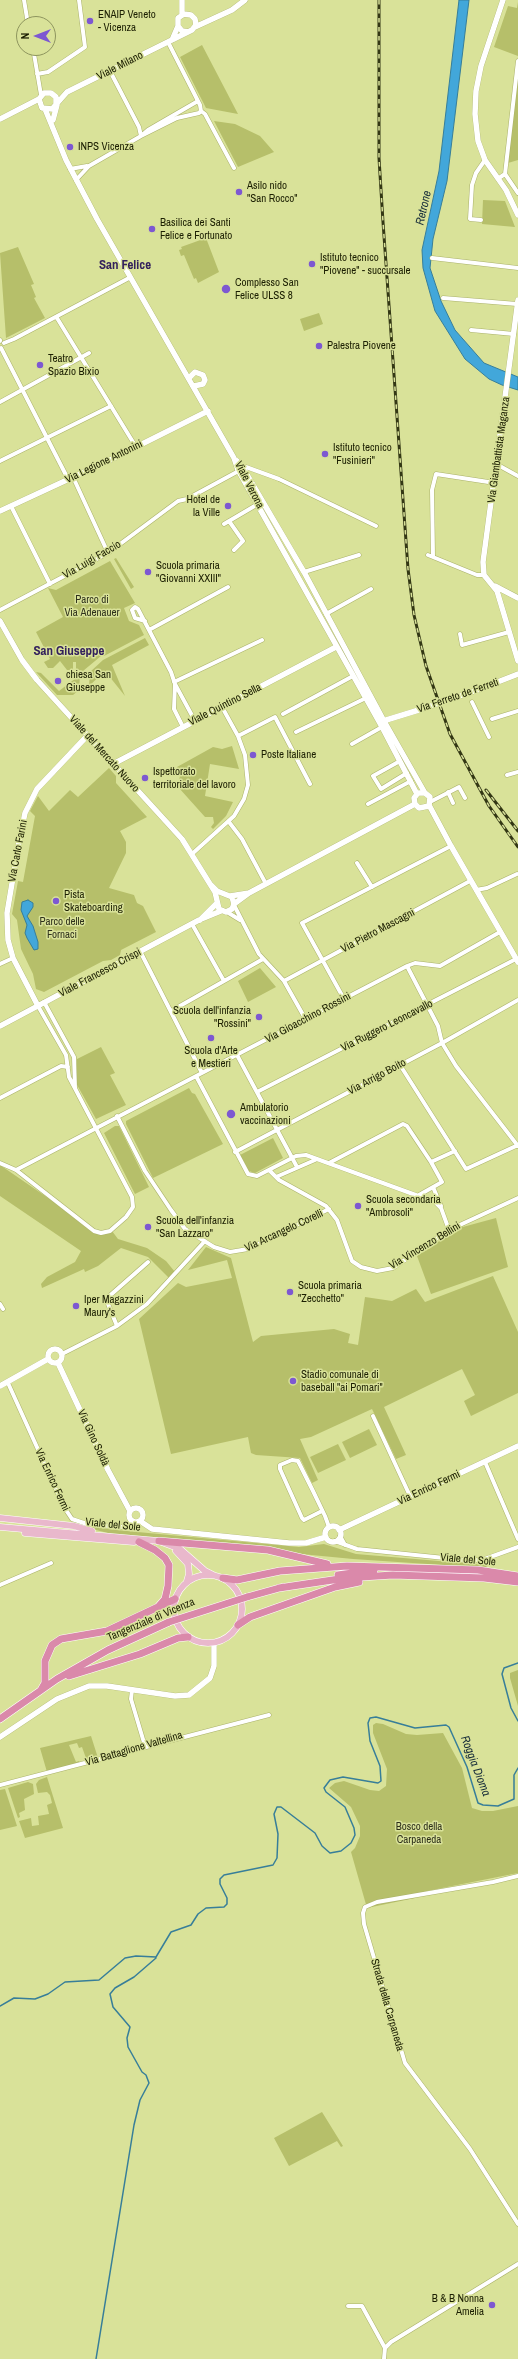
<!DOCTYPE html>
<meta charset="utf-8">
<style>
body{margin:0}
#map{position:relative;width:518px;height:2359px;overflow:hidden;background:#d9e299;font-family:"Archivo Narrow",sans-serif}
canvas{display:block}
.north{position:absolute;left:16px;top:16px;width:40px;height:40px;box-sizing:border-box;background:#d9e299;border:1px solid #8d945d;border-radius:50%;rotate:270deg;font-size:11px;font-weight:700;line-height:16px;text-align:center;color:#1c1f02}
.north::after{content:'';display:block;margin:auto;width:14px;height:18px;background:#7d58d1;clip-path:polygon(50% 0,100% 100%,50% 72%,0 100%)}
</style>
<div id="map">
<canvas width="518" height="2359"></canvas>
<div class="north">N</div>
</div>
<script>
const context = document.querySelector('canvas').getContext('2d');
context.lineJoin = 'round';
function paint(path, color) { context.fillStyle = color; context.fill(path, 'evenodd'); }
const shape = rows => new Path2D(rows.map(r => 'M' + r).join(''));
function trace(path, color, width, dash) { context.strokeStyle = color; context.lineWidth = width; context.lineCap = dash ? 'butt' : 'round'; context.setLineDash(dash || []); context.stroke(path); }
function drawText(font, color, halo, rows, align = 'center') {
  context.font = font + ' "Archivo Narrow",sans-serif'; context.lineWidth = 3; context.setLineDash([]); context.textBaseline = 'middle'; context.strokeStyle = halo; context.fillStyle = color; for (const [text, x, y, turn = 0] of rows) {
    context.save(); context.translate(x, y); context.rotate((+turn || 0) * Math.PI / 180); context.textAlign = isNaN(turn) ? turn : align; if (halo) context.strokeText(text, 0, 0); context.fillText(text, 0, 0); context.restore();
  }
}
paint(shape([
 [518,2,518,56,494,47,508,6,517,8],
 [202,45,225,89,238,114,206,108,180,57],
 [518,61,518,160,508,163],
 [214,121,235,124,260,136,274,152,238,167],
 [483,200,505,201,515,227,482,224],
 [206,238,219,272,198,283,196,278,194,279,184,255,181,256,179,250,182,249,181,247],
 [18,247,34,284,31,285,36,297,34,298,45,318,6,338,0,253],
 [319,313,323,324,304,331,300,319],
 [116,558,134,587,131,589,114,559],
 [110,561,135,603,124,608,129,621,139,625,144,635,104,656,101,656,83,671,76,669,76,662,73,662,73,670,67,670,60,661,53,668,48,668,44,662,50,659,36,632,63,617,48,588,56,590],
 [145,638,149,645,112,665,125,696,105,671,89,686,90,672,103,660],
 [36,672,41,673,59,691,80,675,79,690,73,695,57,695],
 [232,746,239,769,210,764,205,796,233,802,226,816,213,829,211,827,214,823,213,817,205,817,179,788,177,788,180,776,177,767,213,747,222,749],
 [109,768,116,776,116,783,147,817,120,831,126,842,126,853,109,888,134,895,137,903,143,906,156,932,121,950,120,955,111,960,103,961,44,992,36,989,33,974,21,949,17,920,12,914,18,881,23,882,35,816,30,811,38,796,49,811,70,790,78,797],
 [260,968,276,987,248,1002,238,981],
 [101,1047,115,1073,110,1075,126,1105,96,1119,76,1083,77,1059],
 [189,1088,192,1093,195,1094,223,1144,153,1178,126,1124,126,1121],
 [115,1126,119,1126,149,1187,135,1194,104,1133],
 [273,1138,283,1158,255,1173,249,1171,240,1155],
 [0,1165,51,1200,93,1233,103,1235,112,1231,118,1239,147,1248,166,1261,175,1272,169,1278,148,1257,121,1248,98,1266,85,1272,84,1269,42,1288,41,1284,47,1277,75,1262,81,1251,0,1196],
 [496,1218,508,1267,431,1294,417,1256,459,1228],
 [206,1247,231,1258,253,1342,261,1336,334,1329,350,1334,348,1343,358,1345,365,1297,392,1301,416,1289,425,1302,493,1276,518,1332,518,1393,471,1416,464,1401,475,1395,462,1369,384,1407,406,1455,396,1459,372,1409,311,1437,300,1439,318,1480,312,1483,300,1458,256,1455,251,1453,248,1437,171,1454,139,1319,178,1283,186,1287,232,1278,227,1260,188,1270],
 [369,1429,377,1445,350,1458,342,1442],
 [338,1444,346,1460,318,1473,310,1457],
 [73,1521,84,1526,116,1530,299,1547,324,1544,356,1554,486,1565,487,1568,353,1559,124,1537,68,1523],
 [518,1670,518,1706,510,1678,510,1673],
 [376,1723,383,1724,406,1734,417,1735,443,1733,462,1768,472,1808,482,1811,493,1811,518,1806,518,1873,427,1891,415,1898,367,1908,351,1852,355,1848,360,1836,360,1826,351,1807,329,1788,335,1783,344,1781,370,1790,379,1791,386,1786,387,1769,373,1733,373,1725],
 [91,1736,98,1758,87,1761,82,1747,79,1748,77,1743,69,1745,76,1762,79,1761,80,1763,47,1772,40,1748],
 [47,1777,63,1828,25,1838,19,1821,31,1818,32,1826,39,1825,38,1816,49,1814,47,1805,52,1803,50,1795,47,1792,38,1793,36,1784,39,1780],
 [28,1782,33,1784,34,1794,24,1799,25,1810,19,1813,20,1817,18,1818,8,1788],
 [5,1789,17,1826,0,1830,0,1790],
 [322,2112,343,2146,341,2147,337,2141,289,2166,274,2138]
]), '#b6bf6a');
const water = shape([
 [459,0,469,0,447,181,433,239,430,268,441,301,455,330,484,363,518,377,518,390,502,385,489,379,465,359,435,311,423,268,422,250,439,171,459,0],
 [28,900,33,903,33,907,27,916,33,926,38,942,38,949,34,950,27,938,25,933,27,925,21,910,22,902,28,900]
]);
paint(water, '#42a7da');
trace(water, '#377e99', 1);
trace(shape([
 [518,1663,504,1668,502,1674,511,1708,518,1721],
 [0,2006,14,1998,35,1999,48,1994,65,1982,99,1980,125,1958,136,1956,156,1957,171,1932,191,1925,198,1914,206,1908,224,1907,227,1904,227,1898,220,1884,220,1879,224,1875,273,1865,277,1858,278,1834,274,1814,277,1807,281,1807,315,1833,322,1846,330,1853,341,1851,351,1843,355,1835,354,1828,345,1807,326,1792,324,1788,330,1780,343,1777,378,1783,381,1781,380,1766,370,1741,368,1723,370,1718,376,1717,415,1728,446,1725,449,1727,467,1767,478,1803,483,1805,498,1806,514,1799,514,1775,518,1768],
 [96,2359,134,2125,140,2100,149,2083,146,2075,142,2072,128,2047,127,2038,130,2027,113,2007,110,1994,115,1988,134,1977,156,1958]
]), '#377e99', 1.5);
const street = shape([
 [24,0,28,24],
 [168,42,200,105,201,111,205,114,234,168],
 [33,48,41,95],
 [110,71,139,127,141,136],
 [37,74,48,72,85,47,79,0],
 [141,136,148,130,198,101],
 [70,169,87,166],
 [505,174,518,61],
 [499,178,505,174,518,193],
 [76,180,89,166,141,136,177,118,199,113,201,111],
 [481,220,470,219,472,185,476,173,485,160],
 [432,258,518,268],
 [443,298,517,304],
 [57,318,136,447],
 [471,330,514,334],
 [0,340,0,341],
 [4,343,14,339,129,278],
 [1,348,68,479],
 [0,402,89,353],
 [0,461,111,406],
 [498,465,518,476],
 [73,477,108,553],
 [11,506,50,584],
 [229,521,243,541,234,550],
 [224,524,258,504],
 [428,555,477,575,484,575],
 [433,556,432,490,436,474,495,483],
 [304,572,359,555],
 [0,610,108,553,178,501,187,499,246,467,279,479,376,526],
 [326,614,371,589],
 [145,621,135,618,132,610,135,607,138,609,171,672,175,684,174,709,183,727],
 [149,630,228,587],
 [460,634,462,645,509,632],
 [174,682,262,640],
 [175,684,195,721],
 [472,702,489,737],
 [283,714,353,676],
 [492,719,518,711],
 [296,732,366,698],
 [238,736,275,717,310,784],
 [352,744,382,727],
 [400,761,373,776,381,789,407,773],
 [507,775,518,772],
 [448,792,453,803],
 [430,802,459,787,465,798],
 [368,804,411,781],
 [229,822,242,839,266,884],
 [192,854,234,816,244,799,248,785,245,755,238,736,222,707],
 [357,863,372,887],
 [476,890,487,888,517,874],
 [234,905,259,954,284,981,306,1020],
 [227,912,240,920],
 [192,924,224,981],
 [140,951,202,1073],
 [0,964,13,958],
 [407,966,438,1026,442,1043,456,1066,518,1146],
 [284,981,470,881],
 [344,999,302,923,451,846],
 [44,1002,74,1057,75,1088],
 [171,1011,263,959],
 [237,1055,297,1167],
 [400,1065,466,1169,518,1145],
 [196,1076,248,1174,257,1176,296,1156,306,1155,435,1202,441,1208,449,1230],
 [257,1092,516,959],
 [0,1098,61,1066,68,1067],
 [117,1116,145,1171,171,1210,185,1229,214,1247,230,1252,248,1249,329,1209],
 [235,1152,442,1043,518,1000],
 [431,1162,455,1151],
 [0,1163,16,1170,94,1231,101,1233,110,1231,126,1217,133,1207,132,1197,69,1077,66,1055,38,1006],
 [329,1163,403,1124,407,1126,431,1162,442,1182,419,1195],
 [16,1170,407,966,415,963,440,966,500,932],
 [269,1170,279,1180,326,1206,337,1220,352,1261,361,1267,377,1271,393,1268,449,1230,518,1198],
 [276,1177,315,1160],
 [433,1187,441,1206],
 [0,1304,3,1309],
 [117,1326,106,1299,148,1262],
 [62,1354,117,1326,147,1304,205,1241],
 [8,1383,64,1507,72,1519,87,1524,123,1527,132,1520],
 [373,1416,410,1496],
 [485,1462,518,1539],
 [322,1511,304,1520,302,1518,280,1469,280,1465,292,1460,298,1461,313,1491,325,1516,329,1527],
 [340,1536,345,1545],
 [335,1541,357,1549,464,1560,482,1560,518,1547],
 [0,1585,51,1563],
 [132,1690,131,1699,145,1746],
 [0,1785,269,1715],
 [518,1876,493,1882,377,1902,365,1907,363,1913,364,1924,405,2063,470,2149,518,2224],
 [348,2306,362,2306,385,2348],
 [384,2359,385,2348,391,2342,518,2264]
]);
const secondary = shape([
 [182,0,182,14],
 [503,0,481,66,476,91,475,114,478,141,485,160,506,190,518,215],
 [195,27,232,10,245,0],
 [172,40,178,26],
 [56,103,56,97,51,93,44,93,39,99,42,108,52,109,67,92,192,30,196,25,195,19,191,15,184,14,178,18,178,26,182,31,188,32],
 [45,109,66,160,97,219,234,458,238,470,382,727,417,794],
 [0,119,39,99],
 [53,120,57,105],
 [518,300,483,562,484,575,497,591,518,661],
 [189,378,195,372,203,375,205,380,203,384,194,386],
 [237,461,243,468,304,572,384,721,425,793,430,797,429,806,419,808,415,804,414,798,418,793,425,793],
 [0,511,110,460,208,411],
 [495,586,518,598],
 [0,621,22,660,37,680,182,839,215,892,219,909,226,912,232,909,234,904,232,897,217,891,211,885],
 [477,690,518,674],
 [383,721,422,709],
 [113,764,336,647],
 [429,805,451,846,518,962],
 [230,896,249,893],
 [234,904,249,893,415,804],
 [200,920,217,903],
 [38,1006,13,958,8,940,7,913,19,842,25,813,37,789,87,736],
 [0,1026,199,920,221,911],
 '48 1356a7 7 0 1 1 14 0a7 7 0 1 1-14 0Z',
 [58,1363,108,1470,130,1511],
 [0,1386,48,1359],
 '129 1515a7 7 0 1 1 14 0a7 7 0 1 1-14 0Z',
 [140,1521,152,1529,289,1543,306,1543,326,1537],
 '325 1534a8 8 0 1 1 16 0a8 8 0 1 1-16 0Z',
 [339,1530,518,1446],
 [0,1737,57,1699,89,1686,107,1686,175,1696,189,1695,210,1678,214,1666,214,1642]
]);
const primary = shape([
 [0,1518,74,1526,92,1531],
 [0,1527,159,1541,180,1549,205,1571,213,1575],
 [25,1533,134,1542],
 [176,1551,188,1564,189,1574,187,1581],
 '174 1609a34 34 0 1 1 68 0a34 34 0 1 1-68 0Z'
]);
const highway = shape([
 [159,1541,268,1550,327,1564],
 [139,1542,155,1550,165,1558,169,1565,168,1586,165,1599,158,1607],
 [338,1575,374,1570],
 [223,1578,237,1580,280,1571,347,1566,478,1570,518,1576],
 [279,1588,346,1578,393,1575,484,1578,518,1582],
 [247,1597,283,1587],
 [238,1625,250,1617,335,1587,359,1582],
 [69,1676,140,1654,178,1638,188,1637],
 [41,1690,45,1683,45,1661,52,1645,61,1639,107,1631,175,1599],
 [0,1719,57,1679,108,1650,169,1622]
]);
trace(street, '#aab16a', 5);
trace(secondary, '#aab16a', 6);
trace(primary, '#fff', 7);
trace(highway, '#fff', 8);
trace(street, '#fff', 4);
trace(secondary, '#fff', 5.5);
trace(primary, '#e9b8cc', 6);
trace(highway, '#da89aa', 7);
const rail = shape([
 [379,0,379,158,383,222,408,569,414,615,426,666,450,734,489,806,518,847],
 [486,790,518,831]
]);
trace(rail, '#333714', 3);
trace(rail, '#d9e299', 1.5, [4.5]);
const secondaryBridge = shape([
 [422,709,477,690]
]);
const highwayBridge = shape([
 [169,1622,247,1597]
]);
trace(secondaryBridge, '#aab16a', 6, []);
trace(highwayBridge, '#fff', 8, []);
trace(secondaryBridge, '#fff', 5.5);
trace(highwayBridge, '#da89aa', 7);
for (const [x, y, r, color] of [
 [90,21,4,"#7d58d1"],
 [70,147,4,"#7d58d1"],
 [239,192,4,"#7d58d1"],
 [152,229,4,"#7d58d1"],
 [312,264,4,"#7d58d1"],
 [226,289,5,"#7d58d1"],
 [319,346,4,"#7d58d1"],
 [40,365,4,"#7d58d1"],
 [325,454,4,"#7d58d1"],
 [228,506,4,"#7d58d1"],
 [148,572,4,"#7d58d1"],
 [58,681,4,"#7d58d1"],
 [253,755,4,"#7d58d1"],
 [145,778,4,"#7d58d1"],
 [56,901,4,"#7d58d1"],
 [259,1017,4,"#7d58d1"],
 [211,1038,4,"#7d58d1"],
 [231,1114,5,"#7d58d1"],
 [358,1206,4,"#7d58d1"],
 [148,1227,4,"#7d58d1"],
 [290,1292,4,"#7d58d1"],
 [76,1306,4,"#7d58d1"],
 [293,1381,4,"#7d58d1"],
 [492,2305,4,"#7d58d1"]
]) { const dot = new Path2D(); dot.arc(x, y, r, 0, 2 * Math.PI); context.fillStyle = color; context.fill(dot); trace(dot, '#d9e299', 1.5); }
drawText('11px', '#1c1f02', '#d9e299', [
 ["ENAIP Veneto",98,15],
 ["- Vicenza",98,28],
 ["INPS Vicenza",78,147],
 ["Asilo nido",247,186],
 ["\"San Rocco\"",247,199],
 ["Basilica dei Santi",160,223],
 ["Felice e Fortunato",160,236],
 ["Istituto tecnico",320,258],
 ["\"Piovene\" - succursale",320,271],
 ["Complesso San",235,283],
 ["Felice ULSS 8",235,296],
 ["Palestra Piovene",327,346],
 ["Teatro",48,359],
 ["Spazio Bixio",48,372],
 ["Istituto tecnico",333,448],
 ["\"Fusinieri\"",333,461],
 ["Hotel de",220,500,"right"],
 ["la Ville",220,513,"right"],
 ["Scuola primaria",156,566],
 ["\"Giovanni XXIII\"",156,579],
 ["chiesa San",66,675],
 ["Giuseppe",66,688],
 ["Poste Italiane",261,755],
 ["Ispettorato",153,772],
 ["territoriale del lavoro",153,785],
 ["Pista",64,895],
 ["Skateboarding",64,908],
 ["Scuola dell'infanzia",251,1011,"right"],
 ["\"Rossini\"",251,1024,"right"],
 ["Scuola d'Arte",211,1051,"center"],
 ["e Mestieri",211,1064,"center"],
 ["Ambulatorio",240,1108],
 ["vaccinazioni",240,1121],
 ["Scuola secondaria",366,1200],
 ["\"Ambrosoli\"",366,1213],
 ["Scuola dell'infanzia",156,1221],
 ["\"San Lazzaro\"",156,1234],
 ["Scuola primaria",298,1286],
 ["\"Zecchetto\"",298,1299],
 ["Iper Magazzini",84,1300],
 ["Maury's",84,1313],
 ["Stadio comunale di",301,1375],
 ["baseball \"ai Pomari\"",301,1388],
 ["B & B Nonna",484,2299,"right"],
 ["Amelia",484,2312,"right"]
], 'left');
drawText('11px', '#1c1f02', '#d9e299', [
 ["Viale Milano",120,66,-27],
 ["Via Giambattista Maganza",499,450,-82],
 ["Via Legione Antonini",104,462,-26],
 ["Viale Verona",249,485,63],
 ["Via Luigi Faccio",92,560,-30],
 ["Via Ferreto de Ferreti",458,696,-19],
 ["Viale Quintino Sella",225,705,-27],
 ["Viale del Mercato Nuovo",104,754,48],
 ["Via Carlo Farini",18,851,-79],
 ["Via Pietro Mascagni",378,931,-28],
 ["Viale Francesco Crispi",100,973,-28],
 ["Via Gioacchino Rossini",308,1018,-28],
 ["Via Ruggero Leoncavallo",387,1026,-27],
 ["Via Arrigo Boito",377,1077,-28],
 ["Via Arcangelo Corelli",284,1231,-25],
 ["Via Vincenzo Bellini",425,1246,-31],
 ["Via Gino Soldà",93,1438,65],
 ["Via Enrico Fermi",52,1480,65],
 ["Via Enrico Fermi",429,1488,-25],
 ["Viale del Sole",113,1525,6],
 ["Viale del Sole",468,1560,5],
 ["Tangenziale di Vicenza",151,1620,-23],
 ["Via Battaglione Valtellina",134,1749,-16],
 ["Strada della Carpaneda",387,2005,74]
]);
drawText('11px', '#2e301b', '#d9e299', [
 ["Parco di",92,600],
 ["Via Adenauer",92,613],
 ["Parco delle",62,922],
 ["Fornaci",62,935],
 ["Bosco della",419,1827],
 ["Carpaneda",419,1840]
]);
drawText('italic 12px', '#182e3a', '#d9e299', [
 ["Retrone",424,208,-77],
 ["Roggia Dioma",475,1766,69]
]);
drawText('bold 13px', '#33215c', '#d9e299', [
 ["San Felice",125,266],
 ["San Giuseppe",69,652]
]);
</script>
